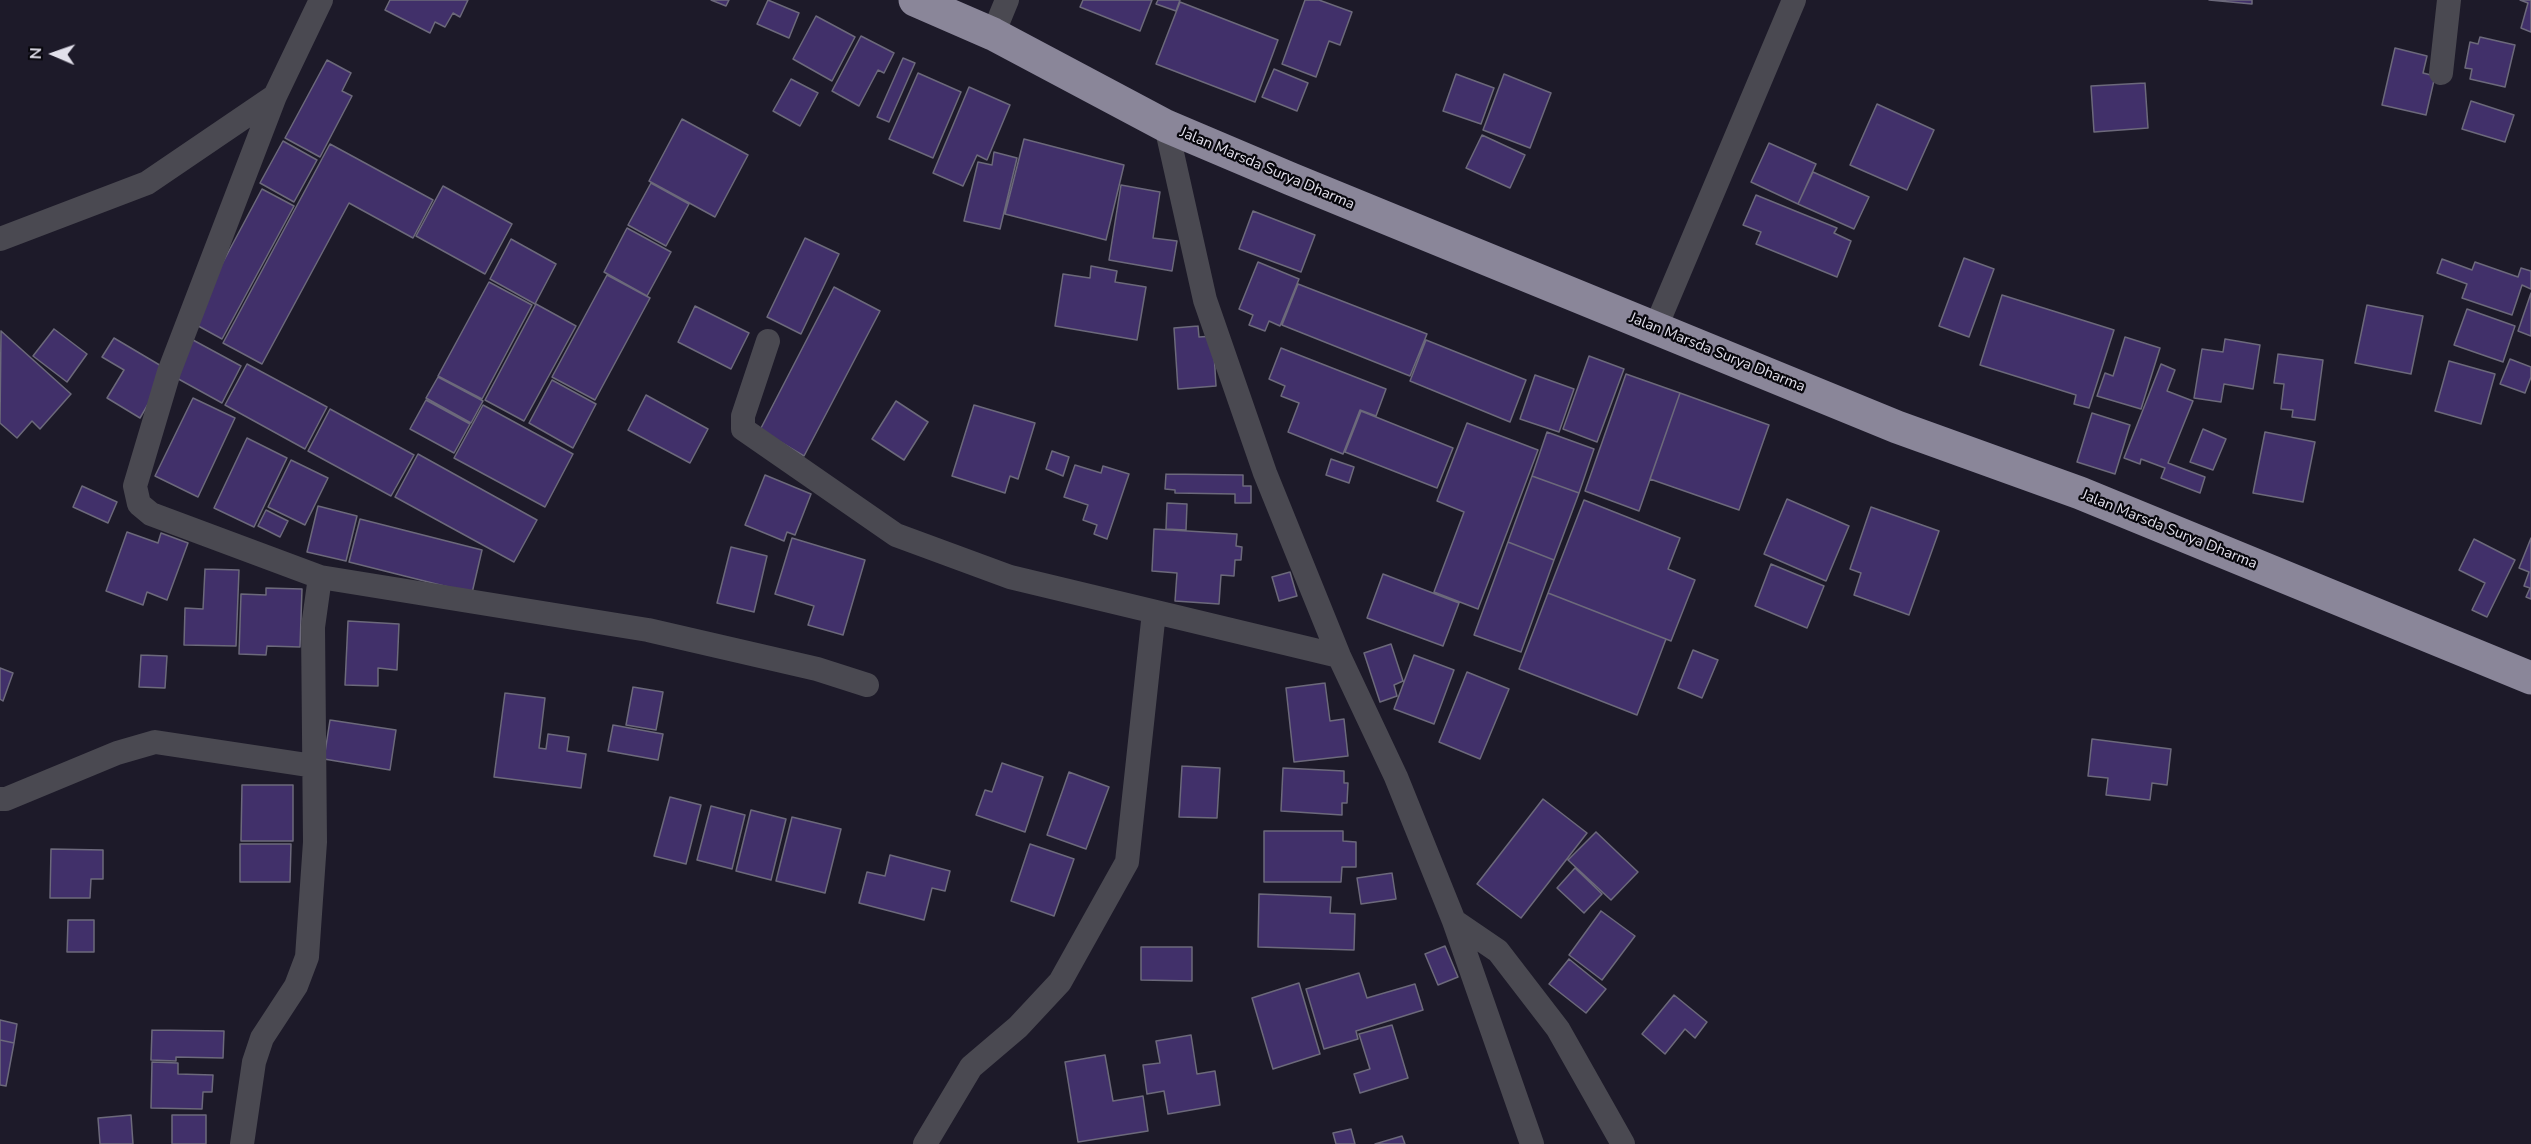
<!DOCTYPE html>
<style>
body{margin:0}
#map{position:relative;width:2531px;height:1144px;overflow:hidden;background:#1d1a29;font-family:"Nunito Sans",sans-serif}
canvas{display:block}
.north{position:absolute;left:24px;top:24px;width:60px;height:60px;-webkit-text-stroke:4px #07060c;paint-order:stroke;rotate:272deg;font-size:16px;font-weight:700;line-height:24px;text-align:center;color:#e2e0eb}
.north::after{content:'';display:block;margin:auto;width:21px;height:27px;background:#e2e0eb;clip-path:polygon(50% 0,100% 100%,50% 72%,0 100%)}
</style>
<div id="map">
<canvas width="2531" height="1144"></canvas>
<div class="north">N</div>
</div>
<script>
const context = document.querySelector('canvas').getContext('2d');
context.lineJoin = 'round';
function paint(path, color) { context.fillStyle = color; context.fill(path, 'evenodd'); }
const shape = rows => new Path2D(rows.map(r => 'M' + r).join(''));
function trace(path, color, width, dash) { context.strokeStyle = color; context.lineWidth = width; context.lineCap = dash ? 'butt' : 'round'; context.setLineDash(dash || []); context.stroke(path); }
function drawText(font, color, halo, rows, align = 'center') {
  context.font = font + ' "Nunito Sans",sans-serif'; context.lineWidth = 4.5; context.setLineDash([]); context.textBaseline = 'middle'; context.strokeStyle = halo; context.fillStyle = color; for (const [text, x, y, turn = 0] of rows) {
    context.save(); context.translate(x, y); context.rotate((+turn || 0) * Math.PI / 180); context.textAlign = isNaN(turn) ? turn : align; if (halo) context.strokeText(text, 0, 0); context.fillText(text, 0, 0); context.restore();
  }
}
const building = shape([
 [390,0,468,0,460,17,453,13,445,27,435,22,430,33,385,10,390,0],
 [711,0,729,0,726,6,711,0],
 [768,0,799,13,789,38,757,24,768,0],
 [1083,0,1152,0,1140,31,1080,7,1083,0],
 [1158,0,1180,0,1176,11,1156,4,1158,0],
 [1305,0,1319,0,1352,12,1340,45,1329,41,1316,77,1282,64,1305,0],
 [2209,0,2252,0,2252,4,2209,0],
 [2520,0,2531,0,2531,32,2521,28,2528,3,2520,0],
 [1180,2,1278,40,1255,102,1156,64,1180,2],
 [816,16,855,37,832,81,793,59,816,16],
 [861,36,894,53,884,73,878,70,859,106,832,91,861,36],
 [2480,37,2515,45,2505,87,2470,79,2472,69,2465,68,2470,42,2478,44,2480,37],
 [2395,48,2427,56,2423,73,2435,76,2426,115,2382,105,2395,48],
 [903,58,915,63,889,122,877,117,903,58],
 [327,60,351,73,342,91,352,96,320,157,285,138,327,60],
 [1274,69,1308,83,1297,111,1262,97,1274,69],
 [918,73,961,92,933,158,889,139,918,73],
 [1456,74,1494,88,1481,124,1443,111,1456,74],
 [1504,74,1551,93,1530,148,1483,130,1504,74],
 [791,79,818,93,800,126,773,111,791,79],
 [2145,83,2148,128,2094,132,2091,86,2145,83],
 [969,87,1010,105,987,160,977,155,963,186,933,173,969,87],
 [2471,101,2514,115,2505,142,2462,129,2471,101],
 [1877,104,1934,130,1907,190,1850,165,1877,104],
 [682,119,748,155,715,217,649,181,682,119],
 [1482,135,1525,155,1510,188,1466,168,1482,135],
 [1024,139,1124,165,1106,240,1005,214,1024,139],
 [283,141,317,160,294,202,260,183,283,141],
 [1769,143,1816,164,1798,204,1751,182,1769,143],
 [330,144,433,200,413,238,349,203,262,364,223,343,330,144],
 [994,152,1017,158,1000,229,964,221,978,162,992,165,994,152],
 [1813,172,1869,197,1854,229,1798,204,1813,172],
 [651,183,689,204,666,246,628,225,651,183],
 [1121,185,1160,192,1153,238,1177,241,1172,271,1109,260,1121,185],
 [443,186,512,224,485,274,416,236,443,186],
 [262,189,294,206,222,339,191,322,262,189],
 [1756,195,1837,228,1834,233,1851,241,1837,277,1756,244,1761,232,1743,225,1756,195],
 [1253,211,1315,235,1301,272,1239,249,1253,211],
 [627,228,671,252,647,296,604,272,627,228],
 [805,238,839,254,801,334,767,317,805,238],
 [511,239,556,264,535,304,490,279,511,239],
 [1964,258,1994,269,1969,337,1939,326,1964,258],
 [2442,259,2472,270,2475,262,2518,277,2521,268,2531,271,2531,289,2522,285,2512,315,2462,298,2467,284,2437,273,2442,259],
 [1258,262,1299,279,1280,326,1269,321,1265,331,1249,325,1253,315,1239,309,1258,262],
 [1091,266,1117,271,1115,282,1146,287,1137,340,1055,326,1063,274,1090,278,1091,266],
 [607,275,650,298,595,400,552,377,607,275],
 [489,282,532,305,482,399,438,376,489,282],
 [1298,284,1427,334,1410,376,1282,325,1298,284],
 [834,287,880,311,804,456,760,430,834,287],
 [2531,293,2531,336,2518,331,2531,293],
 [2002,295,2114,330,2089,408,2074,404,2076,395,1980,365,2002,295],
 [536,304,576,326,524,421,485,400,536,304],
 [2367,305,2423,316,2411,374,2355,363,2367,305],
 [695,306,749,333,731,369,678,342,695,306],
 [2467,309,2515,326,2503,362,2454,345,2467,309],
 [1198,326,1199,337,1213,336,1216,386,1178,389,1174,328,1198,326],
 [54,329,87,354,67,382,33,356,54,329],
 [1,331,71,394,40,429,32,421,17,438,0,423,1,331],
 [2125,337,2160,348,2141,409,2097,396,2105,373,2113,376,2125,337],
 [114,338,168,370,140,418,107,398,124,370,102,357,114,338],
 [2225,339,2260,345,2253,389,2224,384,2221,402,2194,398,2202,349,2223,352,2225,339],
 [193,340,241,366,222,403,173,376,193,340],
 [1426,340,1526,380,1510,422,1410,381,1426,340],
 [1281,348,1386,389,1376,416,1360,410,1343,454,1288,432,1299,403,1281,396,1285,386,1269,379,1281,348],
 [2278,354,2323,360,2315,420,2292,417,2293,410,2281,409,2284,384,2274,383,2278,354],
 [1589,356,1624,369,1597,442,1563,429,1589,356],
 [2510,359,2531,367,2531,377,2525,393,2500,384,2510,359],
 [2449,361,2495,374,2481,424,2435,411,2449,361],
 [247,364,327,407,305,449,225,405,247,364],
 [2161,364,2175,370,2167,391,2193,401,2168,463,2205,477,2200,493,2161,478,2165,468,2141,459,2140,464,2124,458,2161,364],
 [1626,374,1680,393,1639,511,1585,491,1626,374],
 [1535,375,1574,389,1559,432,1520,419,1535,375],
 [438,377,483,401,471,423,426,398,438,377],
 [552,380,596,404,573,448,529,423,552,380],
 [1680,393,1769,425,1739,510,1650,479,1680,393],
 [646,395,708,429,690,463,628,430,646,395],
 [193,398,235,418,198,497,155,476,193,398],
 [426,400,470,424,454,453,410,429,426,400],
 [896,401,928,422,904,460,872,439,896,401],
 [483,405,573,454,545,507,454,458,483,405],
 [974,405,1035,423,1018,479,1010,476,1005,493,952,476,974,405],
 [330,409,414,455,391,496,308,451,330,409],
 [1361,411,1453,448,1437,488,1345,452,1361,411],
 [2092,413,2130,425,2115,474,2077,462,2092,413],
 [1467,423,1538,450,1478,609,1434,592,1464,512,1437,501,1467,423],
 [2203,429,2226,439,2213,470,2190,462,2203,429],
 [1547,432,1594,449,1579,493,1532,476,1547,432],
 [2265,432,2315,442,2303,502,2253,493,2265,432],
 [247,438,287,458,254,527,214,508,247,438],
 [1052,451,1069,457,1063,476,1046,469,1052,451],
 [418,454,537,520,514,562,395,497,418,454],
 [1331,459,1354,467,1349,483,1326,475,1331,459],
 [291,460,328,478,305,525,268,507,291,460],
 [1075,465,1101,473,1103,466,1129,474,1107,539,1094,534,1097,525,1083,520,1088,505,1064,497,1075,465],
 [1166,474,1243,475,1243,486,1251,486,1251,503,1235,503,1235,494,1175,493,1175,490,1165,489,1166,474],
 [765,475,811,494,795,535,787,532,784,541,745,525,765,475],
 [1532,476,1579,493,1554,560,1508,542,1532,476],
 [82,486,117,502,108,523,73,507,82,486],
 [1787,499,1849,526,1826,581,1764,554,1787,499],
 [1584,500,1680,538,1668,569,1695,580,1671,641,1548,593,1584,500],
 [1167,503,1187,504,1186,530,1166,529,1167,503],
 [318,506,357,516,346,561,307,552,318,506],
 [1871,507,1939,531,1909,615,1854,595,1861,573,1850,569,1871,507],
 [266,510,288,521,280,537,258,526,266,510],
 [360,519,482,550,472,593,349,562,360,519],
 [1154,529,1237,534,1236,546,1242,547,1241,560,1235,560,1234,576,1221,575,1219,604,1175,601,1177,573,1152,571,1154,529],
 [127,532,158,543,161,533,188,543,167,600,147,592,143,605,106,591,127,532],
 [792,538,865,560,843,635,808,625,814,606,775,594,792,538],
 [2531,538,2531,599,2526,597,2530,588,2524,586,2529,572,2519,568,2531,538],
 [2474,539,2515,560,2487,617,2472,610,2485,583,2459,570,2474,539],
 [1508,542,1554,560,1521,652,1474,635,1508,542],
 [731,547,767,556,754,612,717,603,731,547],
 [1771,564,1824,586,1807,628,1755,606,1771,564],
 [205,569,239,570,236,646,184,645,185,608,203,609,205,569],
 [1290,572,1297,596,1279,601,1272,577,1290,572],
 [1383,574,1459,603,1443,646,1367,618,1383,574],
 [266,588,302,589,300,647,267,646,266,655,239,654,241,594,266,595,266,588],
 [1548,593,1666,639,1637,715,1519,669,1548,593],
 [348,621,399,624,397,670,378,668,378,686,345,685,348,621],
 [1391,644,1403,681,1394,685,1397,696,1380,702,1364,653,1391,644],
 [1693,650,1718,660,1702,698,1678,688,1693,650],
 [141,655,167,656,165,688,139,687,141,655],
 [1414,655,1454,670,1434,724,1394,709,1414,655],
 [0,668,13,673,3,701,0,699,0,668],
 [1467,672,1509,689,1480,759,1439,742,1467,672],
 [1325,683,1330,721,1344,719,1348,756,1294,762,1286,688,1325,683],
 [633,687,663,692,656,730,626,725,633,687],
 [505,693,545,698,539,748,546,749,548,734,569,737,567,751,586,754,581,788,494,777,505,693],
 [330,720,396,730,390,770,324,759,330,720],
 [613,725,663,734,658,760,608,751,613,725],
 [2092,739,2171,749,2167,785,2152,783,2150,800,2106,795,2108,778,2088,776,2092,739],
 [1002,763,1043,777,1025,832,976,815,985,790,992,792,1002,763],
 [1182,766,1220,768,1217,818,1179,817,1182,766],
 [1283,768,1344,771,1344,783,1348,783,1347,803,1342,803,1342,815,1281,811,1283,768],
 [1069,772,1109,787,1086,849,1047,835,1069,772],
 [242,785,293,785,293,841,241,841,242,785],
 [670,797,701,805,686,864,654,856,670,797],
 [1543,799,1587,833,1521,918,1477,884,1543,799],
 [711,806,745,815,732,869,697,860,711,806],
 [751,810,786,819,771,880,736,871,751,810],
 [792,817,841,829,825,893,776,881,792,817],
 [1264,831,1343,831,1343,841,1356,842,1356,867,1342,867,1341,882,1264,882,1264,831],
 [1596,832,1638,872,1611,900,1568,860,1596,832],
 [240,844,291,844,290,882,240,882,240,844],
 [1030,844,1074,859,1054,916,1011,901,1030,844],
 [51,849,103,850,103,879,91,879,90,898,50,898,51,849],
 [890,855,950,871,945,891,932,888,924,920,859,903,867,872,885,876,890,855],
 [1575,868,1602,894,1584,913,1557,888,1575,868],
 [1392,873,1396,899,1361,904,1357,878,1392,873],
 [1259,894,1331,897,1330,913,1355,914,1354,950,1258,947,1259,894],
 [1601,911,1635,936,1602,980,1569,955,1601,911],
 [68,920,94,920,94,952,67,952,68,920],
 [1445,946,1458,977,1438,985,1425,954,1445,946],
 [1141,947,1192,947,1192,981,1141,980,1141,947],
 [1569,959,1606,989,1586,1013,1549,984,1569,959],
 [1359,973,1367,998,1415,984,1423,1010,1356,1031,1358,1039,1324,1049,1306,989,1359,973],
 [1299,983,1320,1054,1273,1069,1252,998,1299,983],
 [1674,995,1707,1022,1695,1038,1685,1029,1665,1054,1642,1034,1674,995],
 [0,1020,17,1024,14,1043,0,1040,0,1020],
 [1392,1025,1408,1078,1360,1093,1354,1074,1370,1069,1359,1034,1392,1025],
 [152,1030,224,1031,223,1058,176,1057,176,1061,151,1060,152,1030],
 [1191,1035,1197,1074,1215,1071,1220,1105,1168,1114,1164,1091,1147,1094,1143,1065,1160,1063,1156,1041,1191,1035],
 [0,1040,14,1043,6,1086,0,1085,0,1040],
 [1105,1055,1113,1101,1143,1096,1148,1131,1078,1142,1065,1062,1105,1055],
 [152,1062,178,1063,178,1074,213,1075,212,1092,203,1092,202,1109,151,1108,152,1062],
 [131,1115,133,1144,100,1144,98,1118,131,1115],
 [172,1115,206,1115,206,1144,172,1144,172,1115],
 [1351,1129,1355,1144,1336,1144,1333,1133,1351,1129],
 [1402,1136,1405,1144,1375,1144,1402,1136]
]);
paint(building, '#41306a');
trace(building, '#6c697b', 1.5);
trace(shape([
 [321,0,275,96,169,372,135,486,139,504,151,514,320,577,648,630,817,669,867,685],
 [993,34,1007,0],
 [2441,73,2449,0],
 [1166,126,1205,300,1265,473,1339,656,1396,777,1454,921,1532,1144],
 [0,239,147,183,275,96],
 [1655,329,1794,0],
 [768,341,743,416,743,429,896,535,1010,577,1339,656],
 [0,799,6,799,117,753,155,742,314,766],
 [1454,921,1498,951,1558,1029,1623,1144],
 [242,1144,254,1062,262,1038,296,986,307,957,315,842,313,627,320,577],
 [925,1144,971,1067,1018,1027,1060,982,1127,862,1154,612]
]), '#4a4951', 24);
trace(shape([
 [915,0,993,34,1166,126,1291,179,1897,427,2080,493,2531,678]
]), '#8a8699', 33);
drawText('15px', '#e2e0eb', '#07060c', [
 ["Jalan Marsda Surya Dharma",1267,169,23],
 ["Jalan Marsda Surya Dharma",1717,353,22],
 ["Jalan Marsda Surya Dharma",2169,530,22]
]);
</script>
